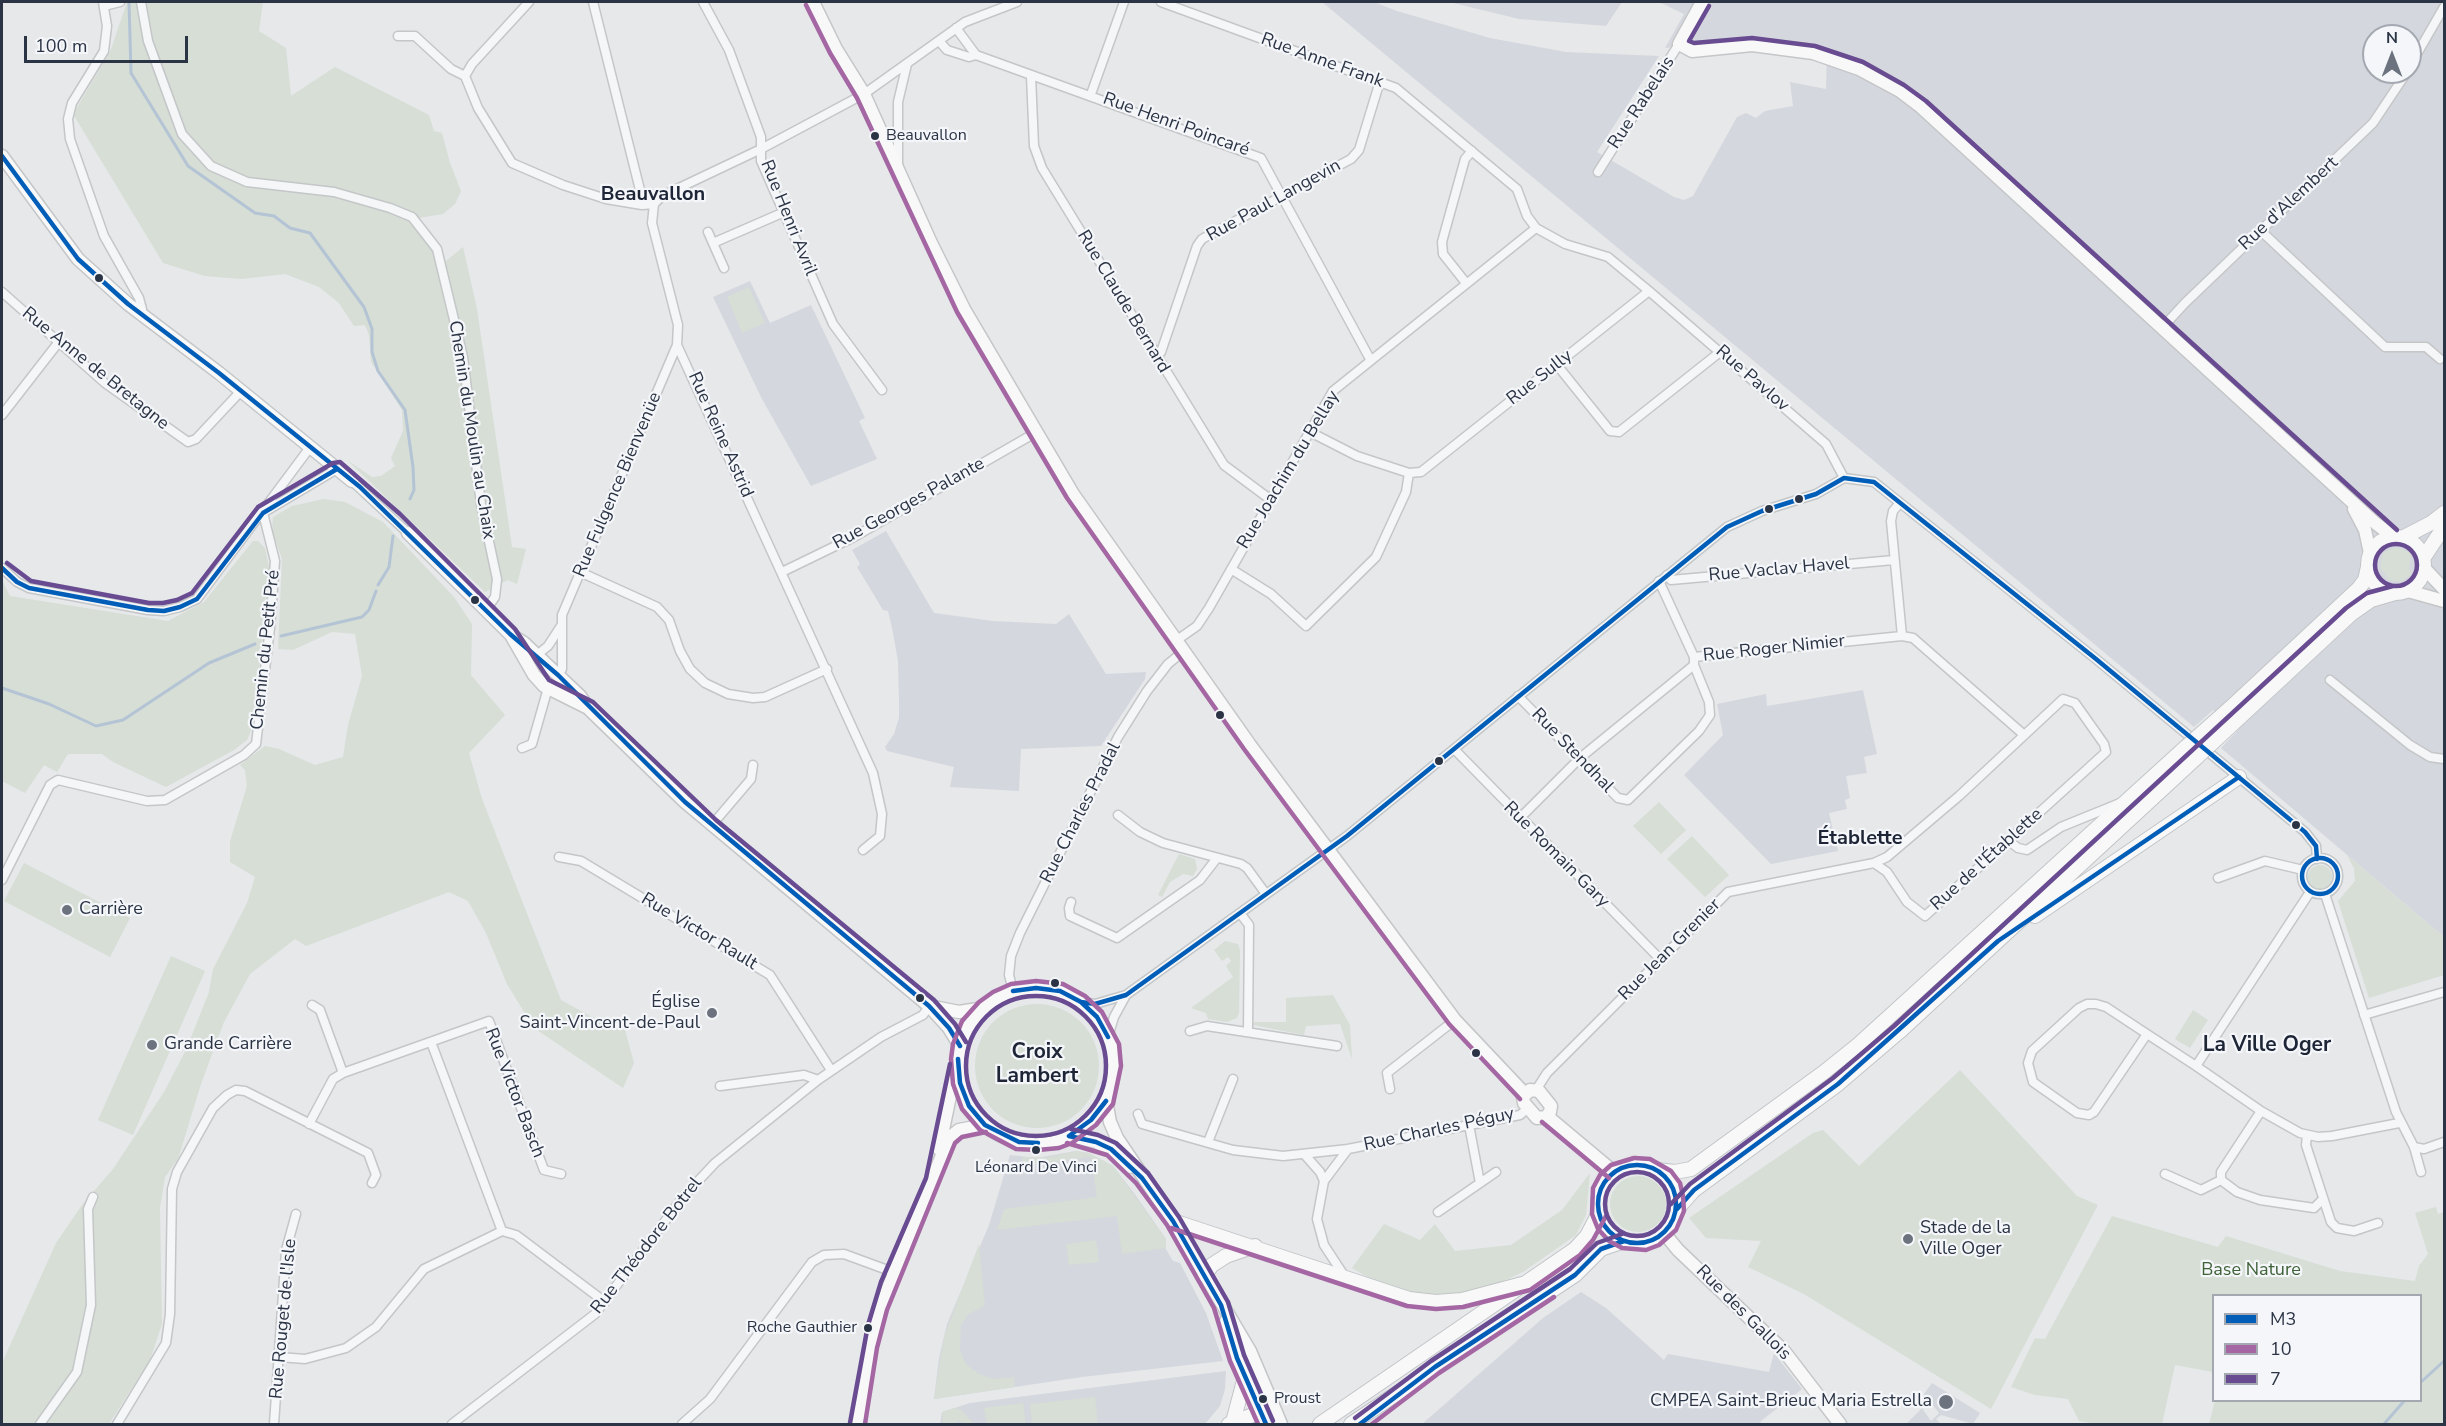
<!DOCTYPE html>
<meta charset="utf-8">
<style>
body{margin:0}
#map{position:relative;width:2446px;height:1426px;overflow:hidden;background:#e6e8ea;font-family:"Nunito Sans",sans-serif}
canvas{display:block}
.frame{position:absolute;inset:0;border:3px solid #2b3445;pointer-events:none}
.legend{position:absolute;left:2212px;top:1294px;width:210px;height:108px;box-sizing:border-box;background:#f4f6f9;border:2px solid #a4a8b1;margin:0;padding:8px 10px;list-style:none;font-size:18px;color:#2b3445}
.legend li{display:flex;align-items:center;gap:12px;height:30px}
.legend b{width:30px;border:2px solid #a4a8b1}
.north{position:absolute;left:2362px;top:24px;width:60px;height:60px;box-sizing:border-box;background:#f4f6f9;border:2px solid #a4a8b1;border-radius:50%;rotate:0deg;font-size:16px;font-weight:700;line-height:24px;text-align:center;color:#2b3445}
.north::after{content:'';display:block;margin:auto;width:21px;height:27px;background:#6c737f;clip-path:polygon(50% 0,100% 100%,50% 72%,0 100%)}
.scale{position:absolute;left:24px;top:36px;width:164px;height:27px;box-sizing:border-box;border:3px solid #2b3445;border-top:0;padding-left:8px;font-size:18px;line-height:21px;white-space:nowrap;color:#2b3445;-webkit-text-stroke:4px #f4f6f9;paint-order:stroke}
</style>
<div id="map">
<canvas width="2446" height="1426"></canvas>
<div class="frame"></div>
<ul class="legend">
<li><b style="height:8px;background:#005eb8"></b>M3</li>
<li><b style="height:8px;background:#a467a3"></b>10</li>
<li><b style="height:8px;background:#684b91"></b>7</li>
</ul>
<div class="north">N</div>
<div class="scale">100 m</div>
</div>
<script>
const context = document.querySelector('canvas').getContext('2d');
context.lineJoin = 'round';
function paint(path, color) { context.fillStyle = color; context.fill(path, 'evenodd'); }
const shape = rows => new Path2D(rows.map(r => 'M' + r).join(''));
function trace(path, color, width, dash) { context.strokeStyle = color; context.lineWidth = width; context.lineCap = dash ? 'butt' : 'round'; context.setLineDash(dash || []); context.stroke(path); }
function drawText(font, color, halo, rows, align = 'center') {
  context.font = font + ' "Nunito Sans",sans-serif'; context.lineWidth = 4.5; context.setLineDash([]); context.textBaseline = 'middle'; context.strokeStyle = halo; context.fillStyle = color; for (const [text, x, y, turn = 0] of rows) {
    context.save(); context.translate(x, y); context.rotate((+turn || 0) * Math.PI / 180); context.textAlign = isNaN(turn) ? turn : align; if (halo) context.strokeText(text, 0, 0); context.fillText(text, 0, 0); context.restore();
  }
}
paint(shape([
 [1322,2,1374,2,1397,11,1490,38,1566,52,1659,56,1597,152,1674,197,1684,200,1693,196,1737,117,1746,113,1756,118,1765,111,1793,106,1790,82,1826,89,1827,49,1762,38,1665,48,1684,14,1659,2,2444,2,2444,937,2221,748,2238,730,2213,710,2194,727],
 [2374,36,2410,36,2410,72,2374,72],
 [1449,2,1622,2,1606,26,1519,19],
 [750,281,770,323,811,305,865,418,859,421,877,459,811,486,762,399,713,297],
 [886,531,934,613,993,621,1056,624,1069,614,1106,674,1146,672,1145,679,1101,746,1021,749,1019,791,950,787,954,767,887,751,885,747,894,734,899,718,899,702,898,661,892,628,888,611,883,610,857,567,860,564,852,550],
 [1863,690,1877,754,1864,757,1867,773,1846,776,1850,798,1845,800,1847,809,1829,813,1838,851,1771,864,1684,775,1723,735,1717,704,1766,694,1767,706],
 [1076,1151,1089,1153,1113,1166,1134,1193,1166,1239,1164,1246,1173,1261,1180,1263,1206,1313,1223,1361,1082,1377,934,1399,939,1358,947,1324,989,1225,1010,1155,1036,1158],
 [1581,1292,1606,1308,1664,1360,1668,1354,1769,1372,1774,1353,1802,1389,1761,1421,1760,1424,1422,1424,1543,1318],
 [1226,1371,1225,1389,1220,1406,1205,1424,940,1424,942,1412,970,1403],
 [1932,1383,1980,1413,1973,1424,1941,1415,1936,1419,1941,1424,1906,1424,1922,1408,1931,1421,1939,1413,1924,1394]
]), '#d4d7dd');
paint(shape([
 [127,2,263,2,259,31,286,48,291,96,335,67,429,115,434,131,442,133,450,163,461,191,455,204,443,214,419,218,419,222,434,238,446,261,463,247,477,309,512,547,526,549,517,584,508,580,485,592,347,460,372,477,381,476,395,466,391,458,403,431,402,410,371,362,369,335,365,325,354,326,339,303,319,287,285,274,241,279,205,276,163,263,73,114,110,52],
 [749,287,765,323,742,333,727,297],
 [324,499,345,502,383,522,454,597,472,624,471,675,505,715,469,753,482,799,561,1000,590,1016,625,1030,634,1063,623,1088,534,1028,507,984,486,933,468,901,449,892,306,946,295,939,250,974,224,1022,201,1084,178,1159,165,1177,160,1208,162,1324,150,1360,109,1424,2,1424,2,1363,56,1243,82,1205,113,1169,164,1092,186,1050,209,992,213,969,247,903,255,877,230,862,230,841,247,786,245,770,240,765,265,746,279,749,315,765,343,757,348,725,362,676,355,634,332,632,293,650,278,649,282,559,272,531,273,517,292,506],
 [253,541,258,541,265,548,270,572,252,728,247,740,234,750,166,787,113,762,102,754,68,754,57,772,44,765,25,793,2,781,2,580,10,596,168,621,204,602],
 [2396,547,2411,553,2409,567,2411,575,2399,582,2389,580,2380,568,2383,553],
 [1659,802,1686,830,1661,854,1633,826],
 [1692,836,1729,875,1705,897,1667,859],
 [1179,854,1195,859,1197,869,1193,876,1183,874,1170,882,1162,897,1158,895],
 [2347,855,2444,937,2444,975,2369,998,2338,901,2355,881,2354,868],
 [24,863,130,918,110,957,4,901],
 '2308 877a12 12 0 1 1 24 0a12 12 0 1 1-24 0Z',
 [1225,941,1238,944,1240,950,1239,1013,1237,1018,1227,1022,1208,1019,1206,1013,1191,1008,1233,977,1226,966,1231,961,1228,957,1222,961,1214,950],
 [171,956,205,971,133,1135,98,1120],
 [1333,995,1350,1025,1352,1059,1340,1024,1306,1026,1304,1035,1253,1025,1254,1022,1286,1022,1286,998],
 '975 1066a62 62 0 1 1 124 0a62 62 0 1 1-124 0Z',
 [2193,1010,2208,1020,2190,1048,2175,1039],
 [1960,1070,2077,1196,2098,1205,1991,1409,1804,1294,1748,1267,1761,1241,1706,1238,1689,1218,1813,1133,1823,1130,1859,1166],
 [1076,1151,1089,1153,1113,1166,1166,1239,1166,1248,1122,1254,1117,1216,997,1230,1004,1209,1097,1197,1091,1157,1020,1166,1023,1157,1049,1157],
 [1590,1173,1586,1215,1576,1235,1523,1272,1478,1293,1425,1298,1372,1280,1352,1268,1384,1224,1420,1240,1435,1224,1455,1251,1511,1245,1562,1210],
 '1610 1204a28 28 0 1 1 56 0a28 28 0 1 1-56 0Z',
 [2436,1207,2438,1214,2444,1212,2444,1424,2209,1424,2215,1401,2420,1400,2420,1296,2214,1296,2213,1372,2175,1365,2162,1424,2097,1424,2079,1421,2068,1399,2035,1395,2011,1387,2035,1338,2045,1339,2112,1216,2218,1247,2226,1236,2340,1271,2415,1281,2419,1266,2428,1254,2415,1213],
 [1096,1240,1099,1262,1069,1265,1066,1244],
 [979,1244,985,1306,969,1314,961,1325,960,1350,966,1364,979,1374,993,1379,1014,1377,1015,1387,934,1399,944,1337],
 [1095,1397,1098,1424,1032,1424,1030,1404],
 [1023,1403,1026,1424,987,1424,984,1408],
 [954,1408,962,1410,974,1424,964,1424,958,1420,957,1424,943,1424,942,1412]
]), '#d6ded6');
trace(shape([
 [129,2,131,73,188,166,255,213,274,216,290,228,310,233,364,307,372,329,372,352,378,371,405,410,413,467,414,490,410,499],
 [378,585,389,567,393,536],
 [281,636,362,617,369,610,376,591],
 [2,688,49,704,96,726,123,720,209,663,255,644],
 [2420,1383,2444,1361],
 [2384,1424,2405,1400]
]), '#b4c4d5', 3);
const street = shape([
 [103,2,107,26,104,51,72,103,68,119,70,139,104,236,139,298,142,309,139,313],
 [141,2,148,41,182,134,211,166,247,182,334,192,390,208,412,217,437,249,463,357,481,504,497,579,495,597,486,610],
 [529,2,472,64,465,76,478,108,512,163,563,185,606,199,642,205,654,204],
 [593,2,640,190,654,204],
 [703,2,729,50,761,137,761,161,833,324,882,390],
 [1161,2,1396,88,1517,189,1527,216,1536,228,1565,244,1608,257,1649,291,1421,472,1409,473,1357,456,1310,432],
 [104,6,120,2],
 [956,28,976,55,1261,158,1370,359],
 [398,36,415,36,451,69,465,76],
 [939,41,947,50,969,57,976,55],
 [2410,66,2444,7],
 [1031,76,1034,146,1042,168,1224,465,1271,500],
 [1091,94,1124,2],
 [898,164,898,102,907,64],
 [1598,172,1679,44],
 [654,204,662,196,761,149,864,94,965,22,1017,2],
 [2261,231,2385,347,2426,347,2440,359],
 [708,232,724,268],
 [713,243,782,213],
 [1466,283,1443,254,1442,242,1465,159,1472,151],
 [1649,291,1826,444,1844,478],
 [2,292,105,383,188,442,196,439,241,391],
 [2162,328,2185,303,2373,123,2407,72],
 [677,345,873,773,882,814,880,836,863,850],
 [1156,358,1161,352,1197,246,1202,239,1351,159,1359,150,1380,81],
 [1557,365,1610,431,1619,432,1720,352],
 [2,415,58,343],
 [352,481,408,533],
 [1900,503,1893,511,1891,521,1902,636],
 [266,511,337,469],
 [2,568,17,582,29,588,148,610,164,611,180,607,197,599,311,446],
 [1231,569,1271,594,1306,626,1376,557,1406,492,1409,473],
 [580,572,657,607,669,620,680,651,690,669,705,683,728,694,753,698,765,697,827,669],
 [782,572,854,537,1035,433],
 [1667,575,1671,580,1894,560],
 [1659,581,1694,657,1902,636,1913,638,2023,734],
 [1177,640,1197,626,1209,608,1333,391,1536,228],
 [537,655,548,646,561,626],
 [558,675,562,669,562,615,677,345,678,325,652,223,654,204],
 [2330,680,2410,745,2430,757,2444,759],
 [1518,696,1618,798,1628,800,1699,731,1710,715,1709,702,1694,665,1694,657],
 [522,748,532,744,548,688],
 [1454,749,1660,959],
 [1118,815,1140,832,1163,843,1241,864,1247,868,1266,894],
 [1520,818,1580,758,1694,665],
 [711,826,751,779,753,765],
 [2009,841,2018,848,2027,850,2061,827,2120,803],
 [559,857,581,861,770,975,831,1070],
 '2302 876a18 18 0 1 1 36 0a18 18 0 1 1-36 0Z',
 [2218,878,2265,861,2303,870],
 [2,880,50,785,58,780,147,801,165,800,244,755,256,744,270,628,275,561,263,513],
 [2325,894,2396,1112,2414,1147,2421,1172],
 [1071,902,1069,908,1070,916,1117,938,1200,880,1217,858],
 [1240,913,1249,925,1248,1031],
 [1013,991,1009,975,1011,956,1020,933,1118,737,1147,691,1168,664,1185,650],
 [1081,1002,1095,1004,1126,995,1347,836,1727,527,1762,511,1816,494,1844,478,1874,482,2096,659,2305,832,2316,846,2317,859],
 [312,1005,320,1010,343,1073],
 [2364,1015,2444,992],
 [1190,1031,1207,1026,1337,1046],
 [2147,1034,2094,1112,2089,1115,2077,1113,2033,1082,2028,1063,2032,1051,2079,1008,2087,1004,2096,1004,2106,1007,2147,1034,2196,1066,2261,1111,2300,1133,2318,1137,2332,1136,2399,1123],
 [1108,1037,1114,1017,1126,995],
 [431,1042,502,1231],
 [2196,1066,2310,892],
 [720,1086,804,1075,818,1080],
 [1390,1089,1387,1073,1455,1020],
 [1536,1090,1547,1073,1728,892,1874,863,1887,857,1959,796,2063,699,2075,703,2104,744,2106,752,1925,916,1907,902,1887,872,1874,863],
 [2261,1111,2221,1172,2221,1180,2237,1192,2260,1200,2314,1208,2323,1199],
 [1138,1114,1142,1124,1233,1150,1283,1156,1348,1149,1520,1115,1528,1108],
 [309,1124,333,1079,343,1073,489,1021,544,1170,561,1174],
 [1469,1125,1480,1183],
 [2307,1135,2306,1145,2331,1222,2337,1228,2354,1231,2378,1223],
 [1208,1142,1233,1079],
 [2414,1147,2424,1149,2444,1142],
 [1305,1155,1320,1172,1324,1181,1317,1219,1324,1245,1345,1277],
 [2165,1174,2201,1190,2221,1180],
 [1324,1181,1348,1149],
 [1438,1212,1496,1172],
 [502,1231,516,1235,605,1302],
 [279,1357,305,1359,346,1348,376,1327,424,1269,502,1231],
 [40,1424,77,1372,91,1305,88,1209,93,1197],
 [117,1424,166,1343,170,1314,172,1189,177,1172,213,1108,227,1095,236,1090,245,1091,368,1153,376,1175,372,1183],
 [274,1424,286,1250,296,1214],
 [452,1424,595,1314,684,1196,715,1163,818,1080,881,1037,923,1015,929,1006],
 [682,1424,710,1399,812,1262,824,1255,844,1254,893,1272]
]);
const secondary = shape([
 [813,2,836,49,864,94,931,243,964,309,1073,494,1250,745,1455,1020,1525,1094],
 [1702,2,1679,44,1692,51,1752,45,1813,53,1859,69,1900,91,1921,107,2374,522,2392,536],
 [2,156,78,259,128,304,219,373,352,481],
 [2354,509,2365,530,2370,553],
 [408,533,510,634,524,643,580,696,588,708,685,802,929,1006,949,1028,960,1046],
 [2425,569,2444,589],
 [2408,591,2444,601],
 [511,635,534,675,544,686,586,707],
 '958 1066a78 78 0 1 1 156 0a78 78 0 1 1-156 0Z',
 [929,1006,959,1012,984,1008],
 [1530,1090,1539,1091,1551,1106,1550,1112,1546,1117,1537,1118,1524,1103,1523,1097,1530,1090],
 [1106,1101,1110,1122,1117,1138,1173,1221,1250,1351,1281,1424],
 [1547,1116,1614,1172],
 [1069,1136,1096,1142,1111,1149,1130,1167],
 [939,1149,955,1072],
 [1664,1233,1678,1250,1784,1351,1840,1424],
 [1226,1321,1237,1358,1266,1424],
 [857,1424,870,1346,880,1308,949,1138,959,1130,985,1125]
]);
const primary = shape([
 '2368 565a28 28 0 1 1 56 0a28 28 0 1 1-56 0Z',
 [2404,537,2431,523,2444,513],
 [2424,557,2444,527],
 [2229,709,2359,588,2365,580,2368,567],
 [2239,718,2351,614,2371,600,2395,593],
 [2035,916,2239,777],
 '1598 1204a39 39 0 1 1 78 0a39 39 0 1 1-78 0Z',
 [1657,1170,1675,1172,1691,1169,1823,1073,1858,1045,2186,747],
 [1677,1209,1694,1190,1838,1084,1899,1032,2197,757],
 [1173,1221,1409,1299,1436,1302,1462,1300,1526,1283],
 [1205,1275,1212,1265,1226,1256,1255,1246],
 [1233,1422,1245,1377],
 [1229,1424,1261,1412,1270,1414,1279,1424],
 [1320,1424,1575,1249,1587,1236,1599,1213],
 [1351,1424,1575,1275,1601,1249,1624,1241]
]);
trace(street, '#c4c6c8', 11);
trace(secondary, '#c4c6c8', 15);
trace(primary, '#c2c5c8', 16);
trace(street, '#f5f6f7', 8);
trace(secondary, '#f8f8f8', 12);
trace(primary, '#f8f8f8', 14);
const primaryBridge = shape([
 [2186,747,2229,709],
 [2197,757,2239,718]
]);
trace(primaryBridge, '#c2c5c8', 16, []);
trace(primaryBridge, '#f8f8f8', 14);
trace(shape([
 [2,156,78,259,128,304,219,373,360,487,510,634,558,675,685,802,929,1006,949,1028,960,1046],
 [2,568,17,582,29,588,148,610,164,611,180,607,197,599,263,513,337,469],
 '2302 876a18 18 0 1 1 36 0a18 18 0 1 1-36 0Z',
 [1013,991,1036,988,1060,991,1081,1002,1097,1017,1108,1037],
 [1081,1002,1095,1004,1126,995,1347,836,1727,527,1762,511,1816,494,1844,478,1874,482,2096,659,2305,832,2316,846,2317,859],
 [958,1059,960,1083,969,1106,985,1125,1019,1142,1038,1143],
 [1069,1136,1096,1142,1111,1149,1142,1178,1173,1221,1221,1305,1237,1358,1266,1424],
 [1069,1136,1091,1120,1106,1101],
 '1598 1204a39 39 0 1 1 78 0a39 39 0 1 1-78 0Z',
 [1677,1209,1694,1190,1838,1084,1998,941,2239,777],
 [1360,1424,1435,1367,1575,1275,1601,1249,1624,1241]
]), '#005eb8', 4.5);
trace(shape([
 [806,5,830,53,857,98,957,312,1067,498,1244,749,1449,1024,1520,1099],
 [1542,1122,1609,1178],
 [1067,1143,1107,1155,1136,1183,1167,1225,1214,1308,1230,1361,1258,1424],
 [1038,1150,1016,1149,980,1130,962,1109,953,1084,951,1059,953,1044,962,1021,979,1002,993,992,1011,984,1036,981,1063,984,1085,996,1102,1012,1119,1044,1121,1066,1113,1104,1096,1125,1072,1143,1059,1148,1038,1150],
 [1634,1158,1611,1165,1600,1175,1593,1188,1592,1214,1598,1229,1609,1241,1622,1248,1646,1250,1659,1245,1676,1230,1684,1211,1683,1196,1680,1183,1671,1171,1650,1159,1635,1158],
 [1171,1228,1407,1306,1436,1309,1463,1307,1530,1290,1580,1255,1593,1240,1606,1216],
 [865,1424,877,1348,887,1310,955,1143,962,1137,986,1132],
 [1372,1424,1439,1373,1554,1297]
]), '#a467a3', 4.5);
trace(shape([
 [1709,6,1689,41,1694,43,1752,38,1815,46,1863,62,1904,85,1926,101,2397,530],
 '2375 565a21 21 0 1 1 42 0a21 21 0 1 1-42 0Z',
 [7,563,31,581,149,603,163,603,177,600,192,593,258,507,333,463,340,462,400,514,515,629,549,680,593,702,716,820,934,1000,955,1024,966,1042],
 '966 1066a70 70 0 1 1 140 0a70 70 0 1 1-140 0Z',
 [1071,1129,1098,1135,1116,1143,1148,1173,1179,1217,1228,1302,1244,1355,1273,1421],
 '1605 1204a32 32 0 1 1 64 0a32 32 0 1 1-64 0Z',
 [1671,1204,1690,1184,1833,1078,1894,1026,2346,608,2367,593,2393,586],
 [1355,1418,1431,1361,1570,1269,1597,1243,1622,1234],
 [850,1423,868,1325,881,1282,926,1178,950,1064]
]), '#684b91', 4.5);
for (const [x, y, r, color] of [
 [875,136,5,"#2b3445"],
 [99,278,5,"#2b3445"],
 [1799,499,5,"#2b3445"],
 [1769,509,5,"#2b3445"],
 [475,600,5,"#2b3445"],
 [1220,715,5,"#2b3445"],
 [1439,761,5,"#2b3445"],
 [2296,825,5,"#2b3445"],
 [67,910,6,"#6c737f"],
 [1055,983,5,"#2b3445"],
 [920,998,5,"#2b3445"],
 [712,1013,6,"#6c737f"],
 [152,1045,6,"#6c737f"],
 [1476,1053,5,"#2b3445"],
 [1036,1150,5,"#2b3445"],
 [1908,1239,6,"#6c737f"],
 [868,1328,5,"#2b3445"],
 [1263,1399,5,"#2b3445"],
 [1946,1402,8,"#6c737f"]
]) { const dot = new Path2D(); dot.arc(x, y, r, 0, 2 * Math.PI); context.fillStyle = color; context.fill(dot); trace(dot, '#f4f6f9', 2); }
drawText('16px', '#2b3445', '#f4f6f9', [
 ["Beauvallon",886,136],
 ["Léonard De Vinci",1036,1168,"center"],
 ["Roche Gauthier",857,1328,"right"],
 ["Proust",1274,1399]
], 'left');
drawText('18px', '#2b3445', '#f4f6f9', [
 ["Rue Anne Frank",1322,61,20],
 ["Rue Rabelais",1642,103,-57],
 ["Rue Henri Poincaré",1176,125,20],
 ["Rue Paul Langevin",1274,201,-29],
 ["Rue d'Alembert",2289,204,-43],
 ["Rue Henri Avril",788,218,68],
 ["Rue Claude Bernard",1123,302,59],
 ["Rue Anne de Bretagne",95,369,39],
 ["Rue Sully",1540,378,-38],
 ["Rue Pavlov",1752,379,41],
 ["Chemin du Moulin au Chaix",471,430,81],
 ["Rue Reine Astrid",720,435,66],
 ["Rue Joachim du Bellay",1289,470,-59],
 ["Rue Fulgence Bienvenüe",618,485,-67],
 ["Rue Georges Palante",909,504,-29],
 ["Rue Vaclav Havel",1779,570,-5],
 ["Rue Roger Nimier",1774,649,-6],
 ["Chemin du Petit Pré",266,650,-84],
 ["Rue Stendhal",1572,751,46],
 ["Rue Charles Pradal",1081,813,-63],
 ["Rue Romain Gary",1556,855,45],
 ["Rue de l'Établette",1987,860,-42],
 ["Rue Victor Rault",699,932,31],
 ["Rue Jean Grenier",1670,950,-45],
 ["Rue Victor Basch",514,1093,69],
 ["Rue Charles Péguy",1439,1130,-12],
 ["Rue Théodore Botrel",647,1246,-52],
 ["Rue des Gallois",1743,1313,45],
 ["Rue Rouget de l'Isle",284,1319,-85]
]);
drawText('18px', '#2b3445', '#f4f6f9', [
 ["Carrière",79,910],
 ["Église",700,1003,"right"],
 ["Saint-Vincent-de-Paul",700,1024,"right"],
 ["Grande Carrière",164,1045],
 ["Stade de la",1920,1229],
 ["Ville Oger",1920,1250],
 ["CMPEA Saint-Brieuc Maria Estrella",1932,1402,"right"]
], 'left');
drawText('18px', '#3f6138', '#f4f6f9', [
 ["Base Nature",2251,1271]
]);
drawText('bold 20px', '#1d2536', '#f4f6f9', [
 ["Beauvallon",653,195],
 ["Établette",1860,839]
]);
drawText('bold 21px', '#1d2536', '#f4f6f9', [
 ["La Ville Oger",2267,1046],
 ["Croix",1037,1053],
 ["Lambert",1037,1077]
]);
</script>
